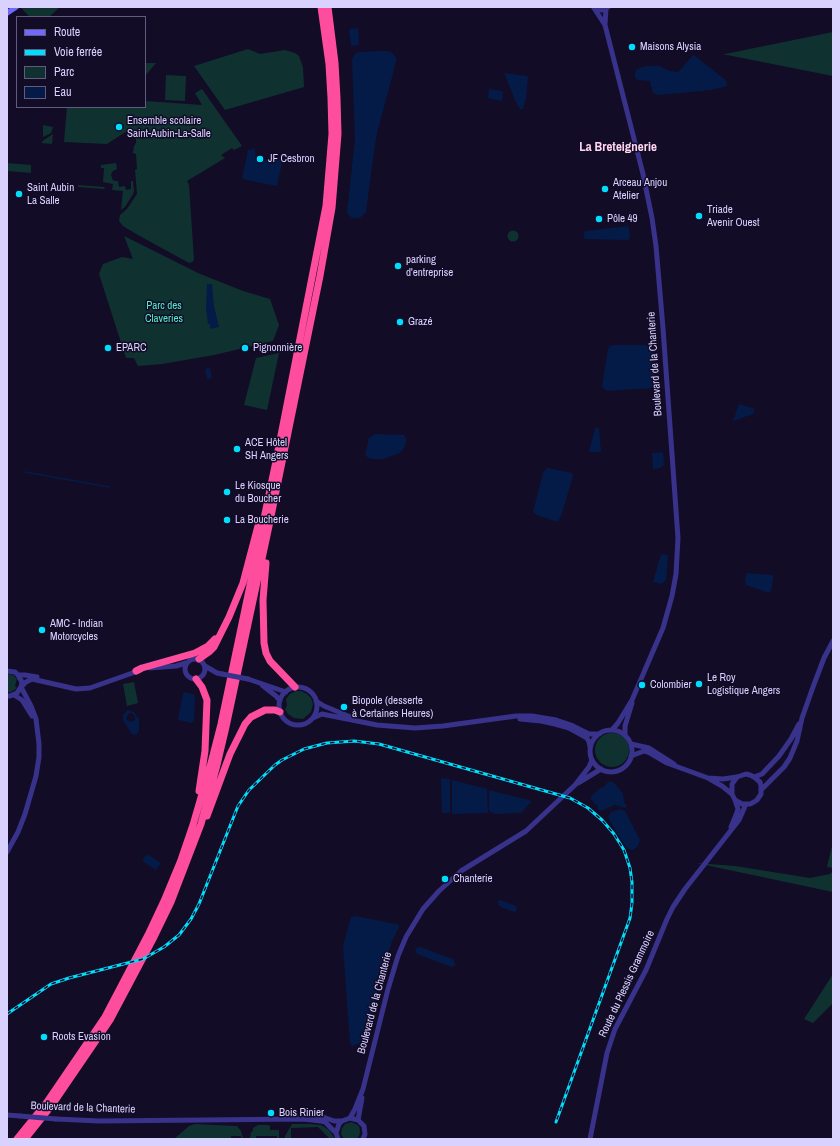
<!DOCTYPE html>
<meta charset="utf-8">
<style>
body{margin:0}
#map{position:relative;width:840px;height:1146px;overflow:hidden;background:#120c27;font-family:"Archivo Narrow",sans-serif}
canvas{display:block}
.frame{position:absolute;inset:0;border:8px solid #d9d2ff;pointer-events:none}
.legend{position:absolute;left:16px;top:16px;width:130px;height:92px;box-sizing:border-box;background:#120c27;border:1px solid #625b7d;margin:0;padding:5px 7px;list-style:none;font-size:12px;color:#d9d2ff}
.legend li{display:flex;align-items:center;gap:8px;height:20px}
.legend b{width:20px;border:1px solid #625b7d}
</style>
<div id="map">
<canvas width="840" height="1146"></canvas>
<div class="frame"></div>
<ul class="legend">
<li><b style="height:5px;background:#7169ff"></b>Route</li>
<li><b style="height:5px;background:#00defd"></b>Voie ferrée</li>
<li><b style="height:11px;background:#0f3231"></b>Parc</li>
<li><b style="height:11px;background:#041b48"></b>Eau</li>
</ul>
</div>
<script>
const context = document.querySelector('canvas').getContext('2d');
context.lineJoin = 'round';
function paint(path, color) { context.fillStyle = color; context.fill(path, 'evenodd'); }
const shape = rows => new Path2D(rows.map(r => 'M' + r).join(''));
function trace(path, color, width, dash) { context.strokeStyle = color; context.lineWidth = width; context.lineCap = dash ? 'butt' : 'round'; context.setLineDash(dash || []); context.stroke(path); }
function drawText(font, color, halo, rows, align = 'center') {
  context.font = font + ' "Archivo Narrow",sans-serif'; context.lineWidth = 3; context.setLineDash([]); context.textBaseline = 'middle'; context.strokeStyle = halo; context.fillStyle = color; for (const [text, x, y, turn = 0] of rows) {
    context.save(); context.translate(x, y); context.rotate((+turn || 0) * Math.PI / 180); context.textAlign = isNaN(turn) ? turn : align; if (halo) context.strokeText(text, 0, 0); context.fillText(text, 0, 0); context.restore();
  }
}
paint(shape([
 [23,7,60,7,49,17,30,17,21,8],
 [833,32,833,76,722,54,725,54],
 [248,49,260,54,285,50,295,53,299,56,303,67,304,87,225,110,194,66],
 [145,63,156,63,145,76],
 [166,75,186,76,185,101,165,100],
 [202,89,242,146,234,150,232,148,221,155,225,158,187,181,189,185,194,260,192,262,189,263,138,235,123,226,119,221,120,215,127,209,137,194,135,170,137,169,136,154,133,153,134,146,136,143,136,131,127,131,107,144,64,142,67,107,145,107,145,101,202,105,195,93],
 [43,125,53,127,51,133,43,137],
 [53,134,52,144,41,143,44,140],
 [7,163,31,165,31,173,7,171],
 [116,163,117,169,113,171,111,174,112,179,114,181,118,181,119,187,125,186,126,190,131,189,131,181,133,181,134,191,133,194,125,207,121,210,123,191,112,190,113,184,103,182,104,168,101,168,101,165],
 [78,185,104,187,105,189,78,187],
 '507.5 236a5.5 5.5 0 1 1 11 0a5.5 5.5 0 1 1-11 0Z',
 [124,236,198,273,243,291,270,299,279,325,273,341,214,355,162,364,138,366,134,358,126,358,99,274,103,264,122,257,133,259],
 [279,353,267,410,244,405,256,358],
 [7,674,13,675,17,679,15,686,17,688,11,692,7,692],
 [134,682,138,703,127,706,123,684],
 [296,691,301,691,307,694,311,698,313,704,311,712,303,719,294,718,288,714,285,709,287,706,286,699,290,694],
 '595 750a17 17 0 1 1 34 0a17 17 0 1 1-34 0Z',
 [833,842,833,868,827,867],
 [696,863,735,866,810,878,830,874,833,871,833,892],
 [833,974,833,1003,813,1023,804,1019],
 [351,1122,356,1124,359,1126,360,1131,359,1136,357,1139,344,1139,341,1134,342,1128,345,1124],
 [195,1124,235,1126,237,1126,241,1131,243,1139,241,1139,241,1136,231,1136,231,1139,174,1139,189,1126],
 [292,1124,311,1124,321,1125,329,1130,335,1139,330,1139,318,1127,291,1128,291,1139,285,1139,285,1136],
 [258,1125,268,1125,270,1126,270,1130,279,1130,279,1139,277,1139,277,1136,256,1136,256,1139,250,1139,251,1132,253,1131,253,1128]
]), '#0f3231');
paint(shape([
 [358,28,359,45,351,46,349,29],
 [385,51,391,52,393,54,396,58,396,62,377,133,374,151,366,212,361,217,358,218,352,218,347,213,355,139,352,59,355,54,359,52],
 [694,55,723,78,727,82,727,86,711,90,658,95,653,93,650,81,638,80,635,77,635,73,637,69,646,66,659,66,670,71,678,72,681,69,692,56],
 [504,73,527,76,528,77,526,98,523,109,520,109,515,100],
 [489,89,502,91,503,93,502,101,488,98],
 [255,149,256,160,283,158,277,186,242,179,248,150],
 [628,226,629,228,630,237,628,240,586,239,584,237,584,233,586,231],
 [207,284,212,284,214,306,219,327,210,329,210,324,208,324,206,309],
 [614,345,645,345,650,347,652,350,653,366,654,369,655,384,654,387,652,388,608,391,604,389,602,386,608,349,610,346],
 [210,368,212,378,207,379,205,369],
 [739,404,755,409,753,414,733,421],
 [595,428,599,428,601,452,589,452],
 [376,434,404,435,406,439,406,442,404,448,400,453,383,459,375,459,368,458,365,454,368,443,368,439,372,436],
 [663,452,664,465,660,468,653,469,652,453],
 [548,468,572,473,573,476,562,513,558,522,537,515,533,512,543,473,546,469],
 [661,554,668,555,666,580,661,584,653,582],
 [747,573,772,575,773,576,773,579,771,591,769,592,766,592,746,585,745,580],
 [185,692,193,694,195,696,194,721,191,723,179,720,178,719,183,694],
 [128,710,134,712,139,719,139,731,136,735,132,734,123,720,123,715],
 [129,713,132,713,135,716,135,720,131,722,126,719],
 [442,778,450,779,450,813,442,813,441,779],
 [452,780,487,789,488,813,452,814],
 [611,781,616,785,623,794,624,802,627,806,625,808,615,805,603,810,600,811,598,809,598,806,594,803,591,799,591,796,599,789,605,786,607,783],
 [489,790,532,801,521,813,495,814,491,812,489,810],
 [620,809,625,811,640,840,638,846,633,850,627,849,610,821,608,817,611,812],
 [147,854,161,863,156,870,142,861],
 [500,900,516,906,517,908,516,911,514,912,499,906,498,904,498,901],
 [356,916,396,924,399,925,399,927,392,941,382,973,366,1041,352,1046,350,1043,343,946,351,917],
 [418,947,420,947,453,959,455,963,455,966,451,967,417,954,415,950]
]), '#041b48');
trace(shape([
 [25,472,109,487]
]), '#041b48', 1.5);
trace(shape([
 [594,8,605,25,643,174,652,218,656,246,663,328,678,538,676,574,672,596,663,628,632,700,618,723,612,730],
 [594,8,602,10,608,7],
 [605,24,606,9],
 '185 669a10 10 0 1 1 20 0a10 10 0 1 1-20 0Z',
 [205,666,217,673,222,674],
 [150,668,176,666,186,663],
 [7,671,15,672,18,675,22,682,21,687,17,693,10,696,7,696],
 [18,675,25,675,37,677],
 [248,679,286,692],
 [262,685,276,696,280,701],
 [22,686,26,682,32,679,76,689,90,688,138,671],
 '279 706a19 19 0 1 1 38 0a19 19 0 1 1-38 0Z',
 [14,695,22,700,32,716],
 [316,701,324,706,353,718],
 [313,718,322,714,377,725,415,728,443,726,516,716,532,716,556,720,571,725,589,734,599,734],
 [520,719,541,721,555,724,569,728,587,738,589,742,590,747],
 '590 751a21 21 0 1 1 42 0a21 21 0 1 1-42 0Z',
 [625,735,625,726,632,703],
 [631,744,649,748,674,764],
 [631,756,644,751,650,753,667,763,708,778,722,786,732,794,735,800,742,804,750,804,754,802,757,800,761,794,761,786,760,782,754,777,750,775,746,774,737,777,723,779,708,778],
 [754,777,762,774,779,756,791,739,799,724],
 [578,783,601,769],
 [761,790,784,767,790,758,797,741,802,718,813,687,824,658,833,641],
 [732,794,732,784,737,777],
 [731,827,736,815,738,809,735,800],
 [7,852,18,832,25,814,36,776,39,757,39,744,36,719,31,706,21,687],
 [7,1115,20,1116],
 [307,1117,323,1117,334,1121,342,1121],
 [350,1118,355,1109,363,1089,388,989,398,956,406,937,423,909,439,891,461,871,526,831,575,785,589,767,592,760],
 [56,1119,99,1121,303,1119,321,1121,325,1122,336,1133],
 [358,1120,362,1098],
 [338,1139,336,1133,339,1124,342,1121,350,1118,358,1120,364,1126,365,1134,363,1139],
 [590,1139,607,1053,615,1029,646,970,667,919,673,907,685,889,739,820,746,804]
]), '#38328b', 5);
trace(shape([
 [7,13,16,7]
]), '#7169ff', 5.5);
trace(shape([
 [266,563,263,600,264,643,266,653,270,661,295,687],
 [199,659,209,652,214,647,229,617,243,583,258,526],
 [136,671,142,668,195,653,208,646,215,639],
 [196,679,202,687,207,700,205,751,199,791],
 [207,816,230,754,245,724,251,717,265,710,275,710,280,712],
 [17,1139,47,1102,105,1017,148,935,164,901,181,860,193,825,211,763,221,724,275,466,326,206,332,134,331,98,329,64,321,7],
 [25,1139,52,1105,110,1020,154,937,171,902,201,824,217,765,226,727,269,526,320,276,332,208,338,134,337,98,335,63,328,7]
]), '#ff4d9e', 7);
const rail = shape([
 [7,1014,51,984,69,978,143,959,164,947,179,935,191,919,199,904,238,806,249,790,275,765,282,760,304,749,327,743,354,741,379,744,570,798,588,808,602,820,614,834,624,850,630,868,632,882,632,903,630,918,556,1122]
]);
trace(rail, '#00defd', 3);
trace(rail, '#120c27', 1.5, [4.5]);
trace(shape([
 [222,674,248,679],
 [20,1116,56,1119]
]), '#38328b', 5);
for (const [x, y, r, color] of [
 [632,47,4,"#00defd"],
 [119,127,4,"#00defd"],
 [260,159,4,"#00defd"],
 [605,189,4,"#00defd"],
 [19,194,4,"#00defd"],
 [699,216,4,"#00defd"],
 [599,219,4,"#00defd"],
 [398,266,4,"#00defd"],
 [400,322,4,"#00defd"],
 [108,348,4,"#00defd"],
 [245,348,4,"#00defd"],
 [237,449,4,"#00defd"],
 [227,492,4,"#00defd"],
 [227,520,4,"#00defd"],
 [42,630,4,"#00defd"],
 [699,684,4,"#00defd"],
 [642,685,4,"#00defd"],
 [344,707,4,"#00defd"],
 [445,879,4,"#00defd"],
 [44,1037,4,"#00defd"],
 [271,1113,4,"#00defd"]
]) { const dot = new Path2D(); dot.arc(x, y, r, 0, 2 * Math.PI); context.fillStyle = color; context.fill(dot); trace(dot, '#120c27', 1.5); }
drawText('11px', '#d9d2ff', '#120c27', [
 ["Maisons Alysia",640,47],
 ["Ensemble scolaire",127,121],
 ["Saint-Aubin-La-Salle",127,134],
 ["JF Cesbron",268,159],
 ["Arceau Anjou",613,183],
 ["Atelier",613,196],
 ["Saint Aubin",27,188],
 ["La Salle",27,201],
 ["Triade",707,210],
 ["Avenir Ouest",707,223],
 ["Pôle 49",607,219],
 ["parking",406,260],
 ["d'entreprise",406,273],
 ["Grazé",408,322],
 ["EPARC",116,348],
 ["Pignonnière",253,348],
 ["ACE Hôtel",245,443],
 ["SH Angers",245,456],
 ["Le Kiosque",235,486],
 ["du Boucher",235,499],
 ["La Boucherie",235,520],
 ["AMC - Indian",50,624],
 ["Motorcycles",50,637],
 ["Le Roy",707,678],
 ["Logistique Angers",707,691],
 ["Colombier",650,685],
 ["Biopole (desserte",352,701],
 ["à Certaines Heures)",352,714],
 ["Chanterie",453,879],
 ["Roots Evasion",52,1037],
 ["Bois Rinier",279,1113]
], 'left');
drawText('11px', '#51edca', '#120c27', [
 ["Parc des",164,306],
 ["Claveries",164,319]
]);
drawText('11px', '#d9d2ff', '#120c27', [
 ["Boulevard de la Chanterie",655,364,-94],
 ["Route du Plessis Grammoire",627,984,-65],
 ["Boulevard de la Chanterie",375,1003,-75],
 ["Boulevard de la Chanterie",83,1108,2]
]);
drawText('bold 13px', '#ffd4ee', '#120c27', [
 ["La Breteignerie",618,148]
]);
</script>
